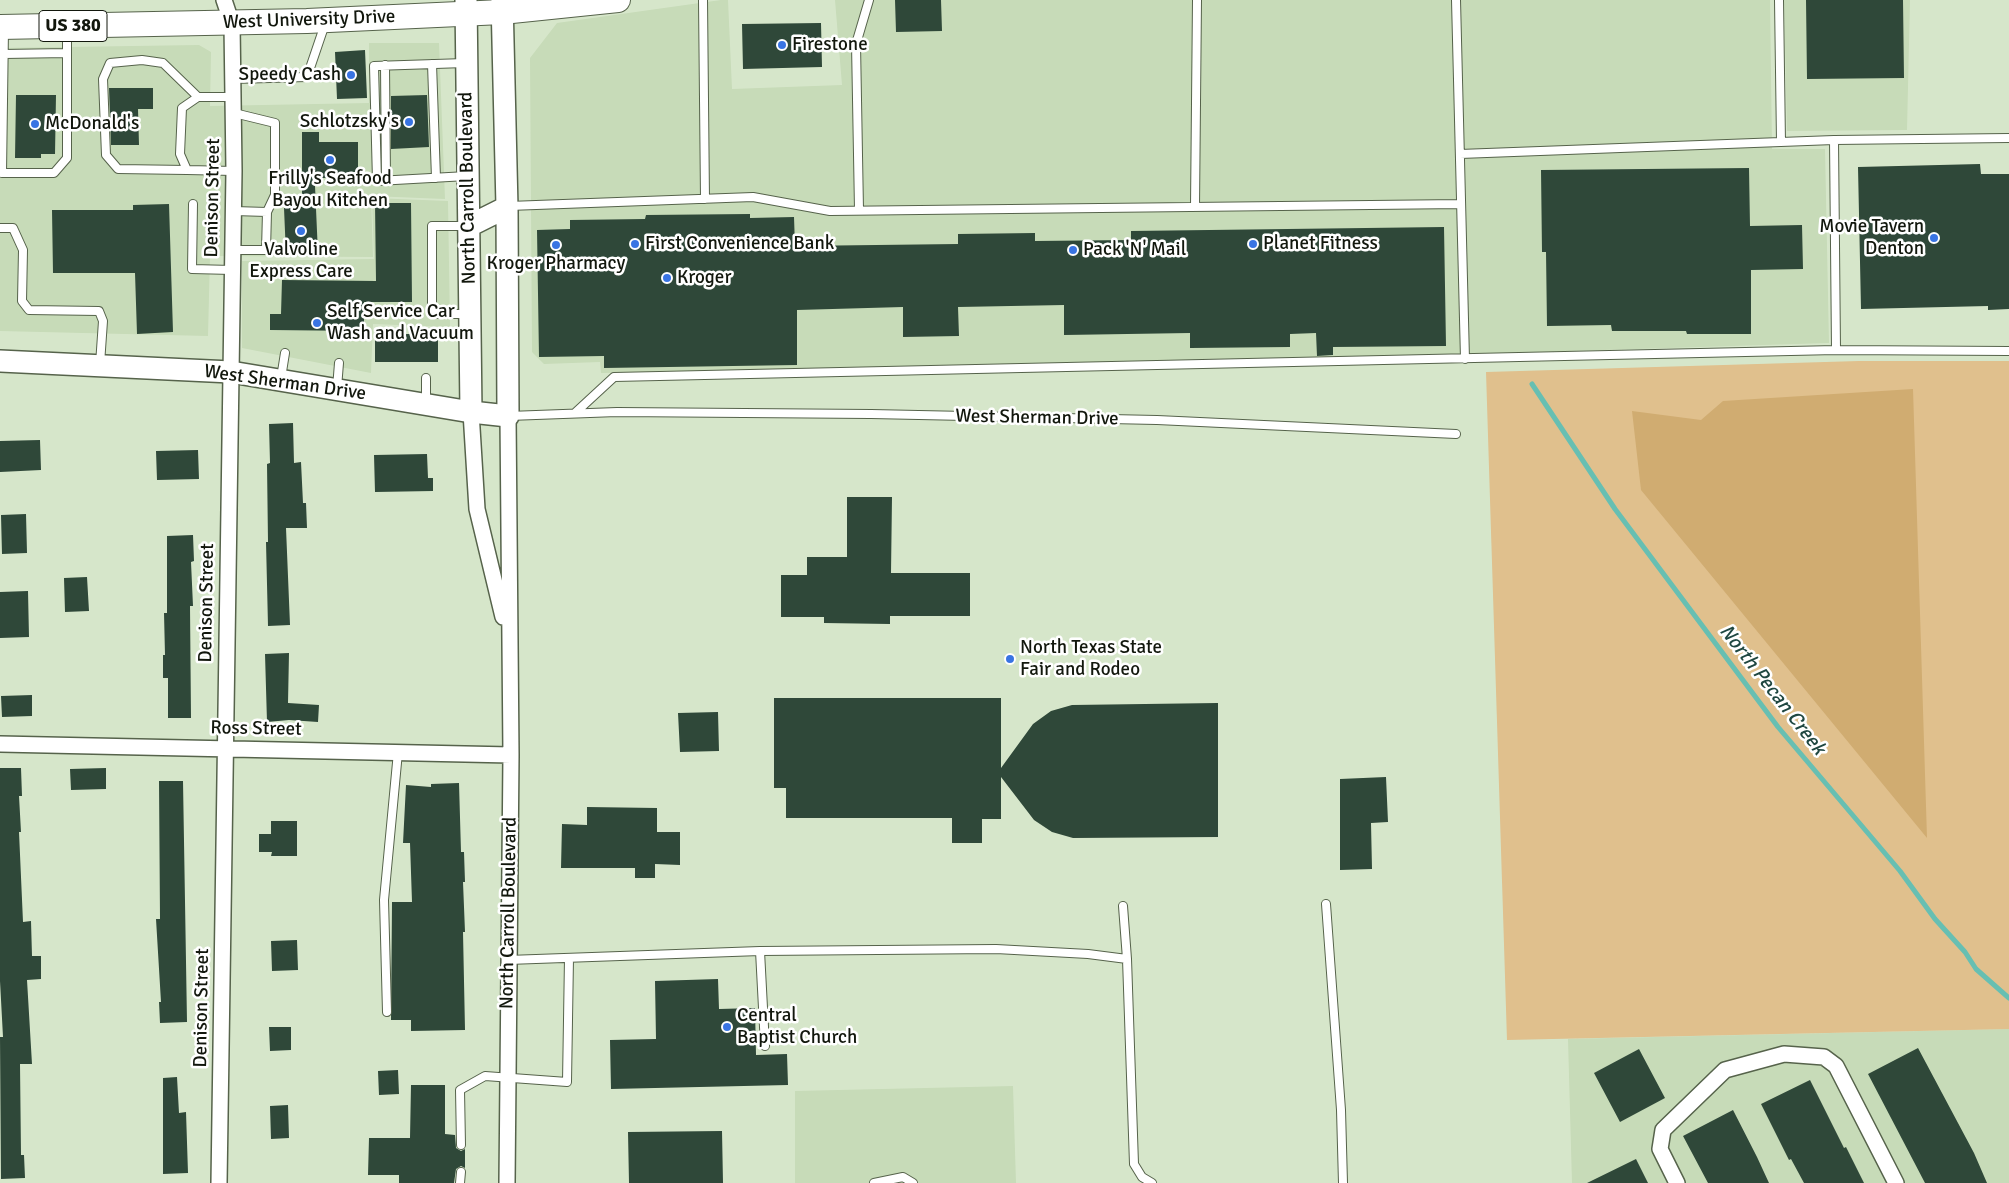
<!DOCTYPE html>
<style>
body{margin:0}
canvas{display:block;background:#d6e6ca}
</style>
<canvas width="2009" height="1183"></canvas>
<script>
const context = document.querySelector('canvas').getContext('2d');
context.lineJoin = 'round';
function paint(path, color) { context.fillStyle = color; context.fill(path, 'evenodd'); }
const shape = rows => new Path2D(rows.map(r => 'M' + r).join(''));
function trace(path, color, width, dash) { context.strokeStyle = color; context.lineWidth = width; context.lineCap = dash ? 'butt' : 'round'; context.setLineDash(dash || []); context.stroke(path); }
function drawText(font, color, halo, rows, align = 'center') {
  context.font = font + ' Signika,sans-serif'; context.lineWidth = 5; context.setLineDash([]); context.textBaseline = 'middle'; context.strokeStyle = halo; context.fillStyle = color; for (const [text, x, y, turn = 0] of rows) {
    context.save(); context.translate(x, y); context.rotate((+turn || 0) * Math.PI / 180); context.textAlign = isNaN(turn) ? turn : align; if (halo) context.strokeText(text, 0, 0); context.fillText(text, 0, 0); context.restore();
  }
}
paint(shape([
 [721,0,728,0,732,89,842,85,835,0,1770,0,1772,149,1825,149,1829,343,1313,359,601,373,600,362,544,364,532,352,530,58,557,23],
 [1784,0,1910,0,1907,130,1787,131],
 [369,43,439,43,445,199,371,196,373,257,210,256,208,336,0,331,0,48,199,45,211,52,210,106,369,103],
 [372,198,448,201,450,327,373,324,371,373,242,348,242,261,374,259],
 [2009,1029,2009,1183,1572,1183,1568,1039],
 [1013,1086,1016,1183,795,1183,795,1091]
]), '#c7dbb8');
paint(shape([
 [1859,361,2009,361,2009,1029,1507,1040,1486,372]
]), '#e0c08d');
paint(shape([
 [1913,389,1927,838,1641,490,1632,411,1701,420,1723,401]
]), '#d0ac71');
trace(shape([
 [1532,384,1615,509,1778,727,1900,871,1935,919,1965,952,1976,969,2009,998]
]), '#67bfb2', 5);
paint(shape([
 [895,0,941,0,942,31,896,32],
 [1806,0,1903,0,1904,78,1807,79],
 [821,23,822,67,743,69,742,24],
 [365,50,367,98,337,99,335,52],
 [109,88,153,88,153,109,138,109,139,145,111,145],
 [16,95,56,95,55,154,41,154,41,158,15,158],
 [427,95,429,147,391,149,391,96],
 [302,132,319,132,319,142,358,142,358,178,320,178,320,186,315,186,318,254,286,255,284,208,302,207],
 [1980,164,1981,174,2009,174,2009,309,1988,310,1988,306,1861,309,1858,167],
 [1749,168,1750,226,1802,225,1803,269,1751,270,1751,334,1687,334,1686,331,1612,331,1611,325,1547,326,1546,252,1542,252,1541,170],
 [375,203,411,203,412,302,364,302,364,331,270,330,270,314,281,314,282,280,376,281],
 [169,204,173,332,137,334,135,273,53,273,52,210,133,210,133,205],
 [750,214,750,218,794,217,795,246,958,244,958,234,1035,233,1035,241,1131,240,1131,231,1444,227,1446,346,1333,347,1333,355,1317,356,1316,333,1290,334,1290,347,1190,348,1190,333,1064,335,1064,305,958,307,959,336,903,337,903,307,797,310,797,365,604,368,604,356,539,357,537,230,570,229,570,220,645,219,646,215],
 [375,334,438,334,438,362,375,362],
 [293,423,294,463,301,462,303,503,306,503,307,528,286,528,290,625,268,626,266,542,268,542,267,464,270,463,269,424],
 [40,440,41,470,0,472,0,441],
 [198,450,199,479,157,480,156,451],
 [427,454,428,478,433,478,433,491,375,492,374,455],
 [847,497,892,497,891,573,970,573,970,616,890,616,890,624,824,623,824,617,781,617,781,575,807,575,807,557,847,557],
 [26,514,27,553,2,554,1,515],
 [193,535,194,561,191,562,193,606,190,606,191,718,168,718,168,678,163,678,163,655,165,655,164,613,167,613,167,536],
 [87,577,89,611,65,612,64,578],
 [28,591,29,637,0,638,0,592],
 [289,653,288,703,319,705,318,722,289,720,267,722,265,654],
 [32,695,32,716,2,717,1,696],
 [774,698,1001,698,1001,768,1033,724,1051,711,1072,705,1218,703,1218,837,1073,838,1052,832,1034,820,1001,777,1001,819,982,819,982,843,952,843,952,818,786,818,786,788,774,788],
 [718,712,719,751,680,752,678,713],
 [0,768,21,768,22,796,19,796,21,832,19,832,23,922,31,921,32,956,41,956,41,979,27,980,32,1064,20,1064,21,1155,24,1155,25,1178,1,1179,0,1037,3,1037,0,981],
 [106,768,106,789,71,790,70,769],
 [1386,777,1388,822,1371,823,1372,869,1340,870,1340,779],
 [159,781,183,781,187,1022,160,1023,159,1002,161,1002,156,919,160,919],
 [459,783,461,852,464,852,465,882,463,882,465,932,463,932,465,1030,411,1031,411,1020,391,1020,392,902,412,902,410,843,403,843,406,785,431,787,431,784],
 [587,807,657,808,657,832,680,832,680,865,655,864,655,878,635,878,635,868,561,868,562,824,587,825],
 [271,821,297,821,297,856,271,856,272,852,259,852,259,834,271,834],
 [297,940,298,970,272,971,271,941],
 [718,979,719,1009,755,1008,756,1055,787,1054,788,1085,611,1089,610,1040,656,1039,655,981],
 [269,1027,291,1027,291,1050,270,1051],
 [1918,1048,1974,1153,1987,1183,1925,1183,1868,1074],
 [1639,1049,1665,1098,1620,1122,1594,1073],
 [398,1070,399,1094,379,1095,378,1071],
 [177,1077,179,1113,186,1112,188,1173,163,1174,163,1078],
 [1810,1080,1844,1148,1846,1147,1864,1183,1804,1183,1791,1159,1789,1160,1761,1104],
 [411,1085,445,1085,445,1134,455,1135,456,1148,461,1151,465,1149,465,1168,461,1166,456,1169,454,1183,399,1183,399,1175,368,1175,369,1138,410,1138],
 [288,1105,289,1138,271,1139,270,1106],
 [1733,1110,1757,1157,1769,1183,1708,1183,1683,1136],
 [722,1131,723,1183,629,1183,628,1132],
 [1636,1159,1648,1183,1587,1183]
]), '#2f4839');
const lane = shape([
 [703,0,705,199],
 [1456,0,1465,359],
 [1779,0,1781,142],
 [4,29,2,173,54,173,67,158,67,28],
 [4,54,67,53],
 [465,63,374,66,377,181,467,176],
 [432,64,436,178],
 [385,65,386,180],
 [233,79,307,77,325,24],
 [233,97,198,97,182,108,180,154,187,170,234,171],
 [234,113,275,123,275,195,267,212],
 [1460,154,1834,140,2009,138],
 [187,170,118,169,106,155,103,79,110,63,142,60,163,63,198,97],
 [193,204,192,269,232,270],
 [509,206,753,197,830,211,1461,204],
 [1195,207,1197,0],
 [859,210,856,44,869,0],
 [0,228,13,228,23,250,22,301,29,310,99,311,103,321,100,364],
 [233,250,266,250,267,212,234,211],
 [468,314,432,314,432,226,468,226],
 [1836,350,2009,351],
 [281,378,285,353],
 [426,378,426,403],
 [337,388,339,363],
 [575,413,614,377,1836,350,1834,140],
 [509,416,617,412,871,414,1157,420,1456,434],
 [1326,904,1341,1110,1343,1183],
 [1123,906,1127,959],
 [760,951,996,949,1088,954,1127,959,1134,1164,1142,1177,1152,1183],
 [508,960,760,951,765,1046],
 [387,1012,384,900,398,752],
 [461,1145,460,1090,485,1076,567,1082,569,958],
 [460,1183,461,1172],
 [874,1183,903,1177,913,1183]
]);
const street = shape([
 [471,412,477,509,503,617],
 [0,744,511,755],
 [219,1183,234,171,232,24,224,0],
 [507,1183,511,755,508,416],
 [1677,1183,1660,1149,1663,1130,1725,1070,1784,1054,1824,1057,1836,1066,1896,1183]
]);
const secondary = shape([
 [466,0,471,412],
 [469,226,507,207],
 [0,361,231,372,471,412,508,416,507,207,502,0]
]);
const primary = shape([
 [0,27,307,21,502,12,618,0]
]);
trace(lane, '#56634b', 10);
trace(street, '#56634b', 18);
trace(secondary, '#56634b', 24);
trace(primary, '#56634b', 26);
trace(lane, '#fff', 8);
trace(street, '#fff', 15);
trace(secondary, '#fff', 21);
trace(primary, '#fff', 24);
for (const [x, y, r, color] of [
 [782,45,5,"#3974e3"],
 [351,75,5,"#3974e3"],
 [409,122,5,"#3974e3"],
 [35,124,5,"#3974e3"],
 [330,160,5,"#3974e3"],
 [301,231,5,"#3974e3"],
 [1934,238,5,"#3974e3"],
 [635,244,5,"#3974e3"],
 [1253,244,5,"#3974e3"],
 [556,245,5,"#3974e3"],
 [1073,250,5,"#3974e3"],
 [667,278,5,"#3974e3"],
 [317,323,5,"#3974e3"],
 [1010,659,5,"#3974e3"],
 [727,1027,5,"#3974e3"]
]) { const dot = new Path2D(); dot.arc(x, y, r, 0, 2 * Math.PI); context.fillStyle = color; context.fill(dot); trace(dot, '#fff', 2); }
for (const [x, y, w] of [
 [73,26,68]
]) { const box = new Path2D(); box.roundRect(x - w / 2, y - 15.5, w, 31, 4); context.fillStyle = '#fff'; context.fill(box); trace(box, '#12170d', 1); }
drawText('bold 18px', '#12170d', null, [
 ["US 380",73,26]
]);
drawText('19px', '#12170d', '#fff', [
 ["West University Drive",309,20,-2],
 ["North Carroll Boulevard",468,188,-91],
 ["Denison Street",213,198,-89],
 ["West Sherman Drive",285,383,8],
 ["West Sherman Drive",1037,418,1],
 ["Denison Street",207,603,-89],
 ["Ross Street",256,729,1],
 ["North Carroll Boulevard",509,913,-89],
 ["Denison Street",202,1008,-89]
]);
drawText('19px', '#12170d', '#fff', [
 ["Firestone",792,45],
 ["Speedy Cash",341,75,"right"],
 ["Schlotzsky's",399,122,"right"],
 ["McDonald's",45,124],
 ["Frilly's Seafood",330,179,"center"],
 ["Bayou Kitchen",330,201,"center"],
 ["Movie Tavern",1924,227,"right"],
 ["Denton",1924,249,"right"],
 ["First Convenience Bank",645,244],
 ["Planet Fitness",1263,244],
 ["Valvoline",301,250,"center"],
 ["Express Care",301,272,"center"],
 ["Pack 'N' Mail",1083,250],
 ["Kroger Pharmacy",556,264,"center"],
 ["Kroger",677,278],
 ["Self Service Car",327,312],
 ["Wash and Vacuum",327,334],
 ["North Texas State",1020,648],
 ["Fair and Rodeo",1020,670],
 ["Central",737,1016],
 ["Baptist Church",737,1038]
], 'left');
drawText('italic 20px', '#1f4741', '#fff', [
 ["North Pecan Creek",1772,690,52]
]);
</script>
